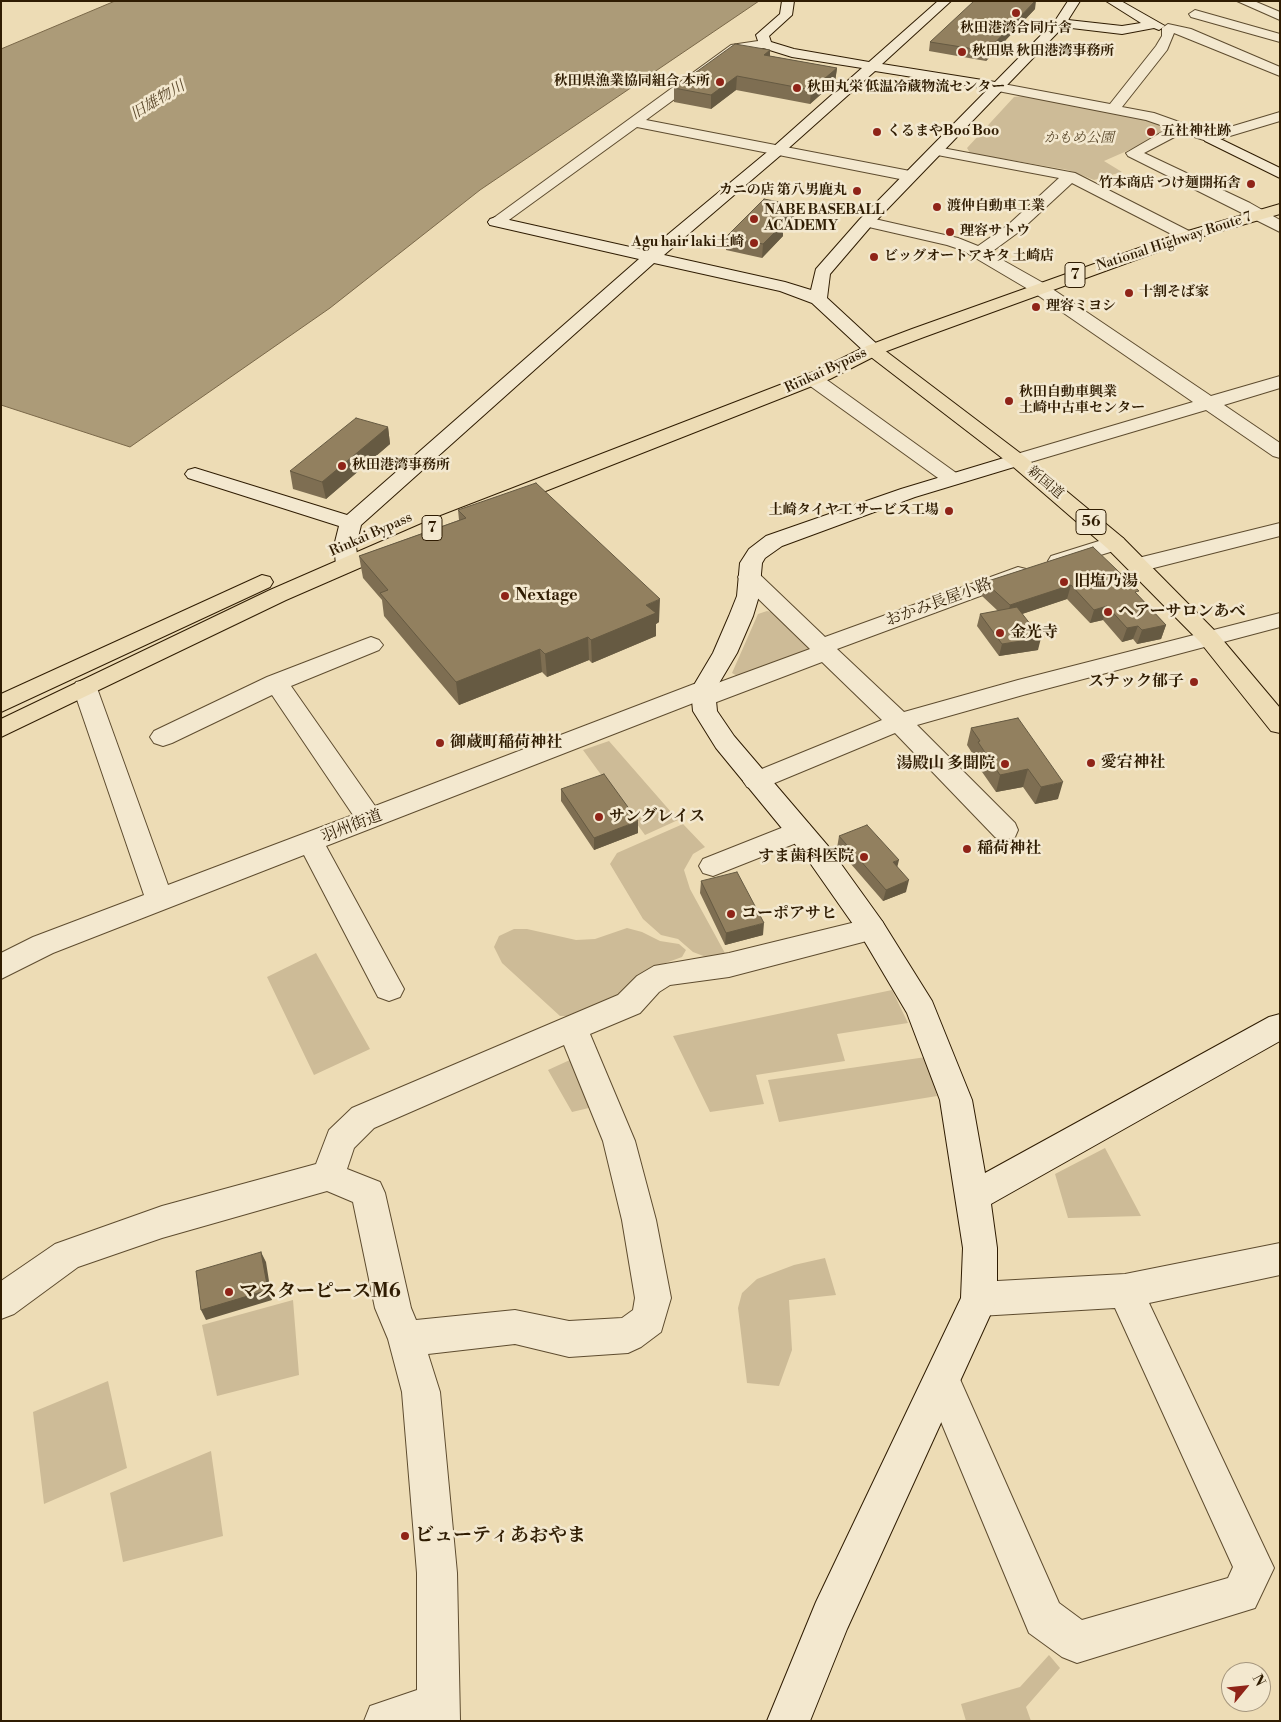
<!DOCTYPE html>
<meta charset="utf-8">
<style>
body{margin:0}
#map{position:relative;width:1281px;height:1722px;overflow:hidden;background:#eddcb5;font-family:"Libre Bodoni",serif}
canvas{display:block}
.frame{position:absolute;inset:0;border:2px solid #2f1c02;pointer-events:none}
.north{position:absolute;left:1221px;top:1662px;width:50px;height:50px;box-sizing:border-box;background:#f3e8cf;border:1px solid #a5967d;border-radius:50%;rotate:62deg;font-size:14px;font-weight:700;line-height:20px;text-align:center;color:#2f1c02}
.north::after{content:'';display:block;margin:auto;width:18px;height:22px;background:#8f2418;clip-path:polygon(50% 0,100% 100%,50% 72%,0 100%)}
</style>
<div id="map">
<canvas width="1281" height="1722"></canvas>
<div class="frame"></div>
<div class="north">N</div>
</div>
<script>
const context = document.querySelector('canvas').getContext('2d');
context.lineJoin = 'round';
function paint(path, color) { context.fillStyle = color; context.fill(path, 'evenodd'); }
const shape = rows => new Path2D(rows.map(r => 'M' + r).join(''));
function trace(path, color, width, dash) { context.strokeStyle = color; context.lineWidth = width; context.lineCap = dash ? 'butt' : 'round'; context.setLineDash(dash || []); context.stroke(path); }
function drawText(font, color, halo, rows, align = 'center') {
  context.font = font + ' "Libre Bodoni","Noto Serif JP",serif'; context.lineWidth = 5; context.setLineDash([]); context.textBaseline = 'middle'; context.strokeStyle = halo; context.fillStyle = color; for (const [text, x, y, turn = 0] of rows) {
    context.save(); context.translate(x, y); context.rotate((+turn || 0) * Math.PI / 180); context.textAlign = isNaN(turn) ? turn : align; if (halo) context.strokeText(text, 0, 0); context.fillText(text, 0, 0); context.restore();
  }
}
paint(shape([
 [1023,96,1111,111,1174,127,1145,143,1104,161,1122,172,1094,180,1068,170,970,153,967,148,1014,97],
 [767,611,780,614,814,648,741,678,732,673,758,614],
 [609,741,678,820,645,835,583,750],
 [683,824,705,847,693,854,684,870,690,889,726,955,706,957,693,952,678,939,661,935,643,919,610,864,617,853],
 [627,928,642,932,660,941,679,944,686,950,682,957,660,965,616,1003,572,1016,560,1016,502,963,494,947,499,936,514,929,527,929,576,940,595,939],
 [316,953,370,1049,314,1075,267,977],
 [892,990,908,1023,837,1034,845,1061,756,1075,764,1104,710,1112,673,1036],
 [926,1057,937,1096,779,1122,768,1080],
 [572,1059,593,1107,572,1112,548,1070],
 [1105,1148,1141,1216,1068,1218,1055,1174],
 [825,1258,836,1295,789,1300,792,1350,779,1386,747,1383,738,1308,742,1293,757,1279,794,1265],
 [293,1300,299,1375,217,1396,202,1325],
 [108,1381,127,1468,44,1504,33,1412],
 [211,1451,223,1536,123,1562,110,1493],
 [1049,1655,1060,1668,1026,1707,1031,1721,966,1721,961,1704,1020,1687]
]), '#cdbb97');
const water = shape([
 [115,1,759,1,480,190,330,308,130,447,1,405,1,49,115,1]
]);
paint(water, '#ac9b78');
trace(water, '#7a6849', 1);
const street = shape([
 [1237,1,1254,1,1280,12,1280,20,1237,1],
 [1195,10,1280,34,1280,42,1191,17,1189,14,1195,10],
 [1168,24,1191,29,1280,67,1280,76,1174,33,1167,50,1122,107,1154,113,1210,133,1280,112,1280,121,1210,142,1182,133,1144,153,1250,203,1280,220,1280,232,1128,156,1126,153,1169,128,1146,120,998,91,991,87,998,83,1110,104,1156,46,1162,36,1162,28,1168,24],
 [765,40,770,41,771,44,770,47,740,51,646,120,910,171,918,176,915,179,910,181,637,127,502,225,490,225,488,222,731,45,765,40],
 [937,147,1075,173,1193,233,1195,236,1193,239,1181,239,1072,183,1020,231,990,253,1045,284,1211,396,1280,376,1280,388,1224,405,1280,443,1280,458,1273,456,1206,410,1024,464,1017,466,1010,464,1007,460,1010,456,1193,402,1033,292,962,250,947,245,860,225,858,222,866,217,958,238,978,246,1008,225,1059,178,932,154,930,151,932,148,937,147],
 [813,373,820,375,959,475,962,479,959,483,952,485,945,483,806,383,804,379,806,375,813,373],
 [1280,523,1280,536,1138,572,1130,570,1127,565,1130,560,1280,523],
 [1115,536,1123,538,1126,543,1123,548,1059,568,1051,566,1048,561,1051,556,1115,536],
 [1018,567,1026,569,1029,574,1026,579,837,649,904,712,1018,680,1280,613,1280,627,1023,695,917,725,1015,823,1018,830,1015,837,1005,840,995,837,895,733,765,787,756,790,747,787,743,781,747,775,882,720,822,662,714,703,705,705,696,702,326,846,404,989,400,997,389,1001,378,997,304,855,53,953,1,979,1,953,33,937,144,895,73,688,76,682,85,680,94,682,97,688,168,885,353,815,272,695,172,743,163,746,154,743,150,737,154,731,267,677,363,640,371,637,379,640,383,645,379,650,291,686,375,806,694,684,703,682,712,685,810,649,741,582,738,577,741,572,749,570,757,572,825,637,1018,567],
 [799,821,809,824,812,831,809,838,713,876,703,873,699,866,703,859,799,821],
 [872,918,882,921,886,929,882,937,729,977,670,985,659,992,640,1013,590,1034,635,1141,656,1220,671,1298,661,1332,641,1347,628,1353,569,1357,515,1344,428,1354,440,1392,457,1573,460,1721,364,1721,370,1706,417,1690,417,1573,402,1392,388,1339,375,1308,353,1202,327,1191,162,1238,78,1267,14,1314,1,1319,1,1281,55,1244,162,1206,316,1164,329,1130,352,1108,618,995,637,976,654,966,729,953,872,918],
 [564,1045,603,1141,622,1220,635,1298,633,1310,622,1318,569,1321,515,1310,416,1320,411,1308,385,1193,380,1182,347,1169,354,1148,374,1128,564,1045],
 [1280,1243,1280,1275,1149,1303,1274,1568,1255,1608,1077,1663,1062,1657,1029,1633,924,1381,929,1368,942,1363,955,1368,1059,1603,1082,1620,1228,1578,1233,1567,1115,1308,979,1316,966,1311,961,1299,966,1287,979,1282,1125,1274,1280,1243]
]);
const secondary = shape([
 [782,1,794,1,792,15,769,36,771,42,794,49,869,62,938,1,951,1,882,64,995,82,1055,21,1068,1,1080,1,1068,20,1122,26,1141,23,1106,1,1121,1,1165,26,1159,30,1154,28,1122,34,1063,27,872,225,830,274,827,298,879,346,882,350,879,354,867,354,812,303,780,291,654,263,361,525,356,546,358,564,355,569,347,571,339,569,336,564,334,546,339,526,188,478,185,474,188,470,195,468,347,515,639,259,490,225,488,222,490,219,496,217,648,251,772,148,862,68,792,57,760,47,756,35,780,14,782,1],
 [875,71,988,89,860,219,816,269,811,290,785,282,664,255,782,154,875,71],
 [1210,134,1280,168,1280,178,1205,141,1203,138,1210,134],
 [1017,454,1024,456,1027,460,1024,464,915,497,782,546,765,558,762,563,759,596,753,616,737,653,715,690,717,711,734,736,828,846,882,921,932,1001,972,1100,985,1173,1269,1017,1280,1014,1280,1041,991,1204,997,1248,997,1299,992,1311,847,1629,810,1721,767,1721,816,1602,961,1298,963,1248,940,1100,907,1013,862,937,808,860,716,748,693,711,691,690,713,653,729,616,737,596,740,563,749,549,766,536,901,489,1017,454]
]);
const primary = shape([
 [873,345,879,346,1024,456,1123,538,1216,632,1280,708,1280,733,1271,731,1200,642,1107,548,1010,464,867,354,864,350,867,346,873,345]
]);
const highway = shape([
 [1280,204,1280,214,1193,239,924,337,879,354,830,379,449,529,286,600,1,737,1,719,270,590,433,519,816,371,867,346,912,329,1181,233,1280,204],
 [262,575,270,577,273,582,270,587,1,712,1,694,262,575]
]);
trace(street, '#5e4c2f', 2);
trace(secondary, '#2f1c02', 2);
trace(primary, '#2f1c02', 2);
trace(highway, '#2f1c02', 2);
paint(street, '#f3e8cf');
paint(secondary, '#f3e8cf');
paint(primary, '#eddcb5');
paint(highway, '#eddcb5');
paint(shape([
 [1035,9,986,61,929,51,930,42],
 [770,50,770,56,837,68,835,82,810,104,736,90,711,109,674,102,674,88],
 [794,219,783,229,783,236,762,258,726,250,726,237],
 [388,427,390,444,326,499,293,489,290,471],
 [458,510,659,622,656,624,656,636,592,663,589,660,547,677,542,672,459,705,384,616,382,600,363,578,359,556,459,520],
 [1093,547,1166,625,1161,639,1137,644,1133,639,1122,642,1103,620,1090,623,1067,599,1022,614,1038,650,999,656,977,626,980,614,998,611,982,596,985,582],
 [1018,718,1058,799,1035,804,1023,787,996,792,973,759,974,756,967,745,971,728],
 [561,789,638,833,594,850,561,801],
 [839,836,897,867,906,892,883,901,837,848],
 [701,881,763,935,725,945,700,893]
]), '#7e6e52');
paint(shape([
 [1035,1,1036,1,1035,9,986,61,987,51],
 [770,50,770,64,764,55],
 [837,68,835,82,810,104,811,90],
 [737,76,736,90,711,109,711,95],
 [795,205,794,219,783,229,783,236,762,258,763,244,778,222],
 [388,427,390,444,326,499,322,482],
 [1071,585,1067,599,1007,619,1010,605],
 [660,599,659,622,656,624,656,636,592,663,591,640,646,605],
 [1107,606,1103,620,1090,623,1094,610],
 [1166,625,1161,639,1137,644,1142,630],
 [1138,626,1133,639,1122,642,1127,628],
 [588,637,589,660,547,677,545,654],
 [1041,638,1038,650,999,656,1002,644],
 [540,649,542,672,459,705,456,682],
 [1028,769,1023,787,996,792,1000,775],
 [1063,782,1058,799,1035,804,1041,787],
 [638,821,638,833,594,850,594,838],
 [899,860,896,872,893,862],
 [909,880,906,892,883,901,886,890],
 [764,923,763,935,725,945,726,933],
 [261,1252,266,1262,272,1300,206,1320,201,1310]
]), '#665a42');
const building = shape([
 [974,1,1035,1,987,51,930,42,974,1],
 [735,44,770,50,764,55,837,68,811,90,737,76,711,95,674,88,735,44],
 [764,199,795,205,778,222,784,223,763,244,726,237,764,199],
 [356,418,388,427,322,482,290,471,356,418],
 [536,483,660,599,646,605,656,613,591,640,588,637,545,654,540,649,456,682,380,593,388,590,359,556,466,518,458,510,536,483],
 [1093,547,1139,591,1135,592,1166,625,1142,630,1138,626,1127,628,1107,606,1094,610,1071,585,1010,605,985,582,1093,547],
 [1017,607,1041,638,1002,644,980,614,1017,607],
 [1018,718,1063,782,1041,787,1028,769,1000,775,978,742,980,741,971,728,1018,718],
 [604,774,638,821,594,838,561,789,604,774],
 [867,825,899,860,893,862,909,880,886,890,839,836,867,825],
 [737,872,764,923,726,933,701,881,737,872],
 [261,1252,268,1290,201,1310,196,1271,261,1252]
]);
paint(building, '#92805f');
trace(building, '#665a42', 1);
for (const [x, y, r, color] of [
 [1016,13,5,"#8f2418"],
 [962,52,5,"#8f2418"],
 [720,82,5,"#8f2418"],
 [797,88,5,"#8f2418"],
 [877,132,5,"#8f2418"],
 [1151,132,5,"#8f2418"],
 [1251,184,5,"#8f2418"],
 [857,191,5,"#8f2418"],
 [937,207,5,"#8f2418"],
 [754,219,5,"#8f2418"],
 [950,232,5,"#8f2418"],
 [754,243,5,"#8f2418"],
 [874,257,5,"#8f2418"],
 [1129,293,5,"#8f2418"],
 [1036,307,5,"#8f2418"],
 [1009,401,5,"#8f2418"],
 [342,466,5,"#8f2418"],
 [949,511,5,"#8f2418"],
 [1064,582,5,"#8f2418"],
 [505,596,5,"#8f2418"],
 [1108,612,5,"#8f2418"],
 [1000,633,5,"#8f2418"],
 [1194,682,5,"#8f2418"],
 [440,743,5,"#8f2418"],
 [1091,763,5,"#8f2418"],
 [1005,764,5,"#8f2418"],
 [599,817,5,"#8f2418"],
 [967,849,5,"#8f2418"],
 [864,857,5,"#8f2418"],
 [731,914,5,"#8f2418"],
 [229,1292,5,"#8f2418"],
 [405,1536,5,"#8f2418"]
]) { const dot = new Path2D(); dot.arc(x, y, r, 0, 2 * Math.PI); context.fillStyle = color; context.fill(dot); trace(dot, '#f3e8cf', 2); }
drawText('bold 14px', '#2f1c02', '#f3e8cf', [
 ["秋田港湾合同庁舎",1016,29,"center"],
 ["秋田県 秋田港湾事務所",972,52],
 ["秋田県漁業協同組合 本所",710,82,"right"],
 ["秋田丸栄 低温冷蔵物流センター",807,88],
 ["くるまやBoo Boo",887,132],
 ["五社神社跡",1161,132],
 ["竹本商店 つけ麺開拓舎",1241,184,"right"],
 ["カニの店 第八男鹿丸",847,191,"right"],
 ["渡仲自動車工業",947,207],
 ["NABE BASEBALL",764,211],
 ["ACADEMY",764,227],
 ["理容サトウ",960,232],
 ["Agu hair laki土崎",744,243,"right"],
 ["ビッグオートアキタ 土崎店",884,257],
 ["十割そば家",1139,293],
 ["理容ミヨシ",1046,307],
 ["秋田自動車興業",1019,393],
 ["土崎中古車センター",1019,409],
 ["秋田港湾事務所",352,466],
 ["土崎タイヤ工 サービス工場",939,511,"right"]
], 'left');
drawText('italic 14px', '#5e4c2f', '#f3e8cf', [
 ["かもめ公園",1079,139]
]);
drawText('14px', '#2f1c02', '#f3e8cf', [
 ["National Highway Route 7",1174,242,-18],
 ["Rinkai Bypass",826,371,-25],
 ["新国道",1045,483,40],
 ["Rinkai Bypass",371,535,-24]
]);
drawText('italic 15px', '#5b482b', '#f3e8cf', [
 ["旧雄物川",158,101,-31]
]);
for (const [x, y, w] of [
 [1075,275,20],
 [1091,522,30],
 [432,528,20]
]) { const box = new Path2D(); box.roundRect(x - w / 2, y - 12.5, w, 25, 4); context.fillStyle = '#f3e8cf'; context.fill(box); trace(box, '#2f1c02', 1); }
drawText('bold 15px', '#2f1c02', null, [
 ["7",1075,275],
 ["56",1091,522],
 ["7",432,528]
]);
drawText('bold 16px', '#2f1c02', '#f3e8cf', [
 ["旧塩乃湯",1074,582],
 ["Nextage",515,596],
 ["ヘアーサロンあべ",1118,612],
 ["金光寺",1010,633],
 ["スナック郁子",1184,682,"right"],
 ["御蔵町稲荷神社",450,743],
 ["愛宕神社",1101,763],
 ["湯殿山 多聞院",995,764,"right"],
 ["サングレイス",609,817],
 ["稲荷神社",977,849],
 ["すま歯科医院",854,857,"right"],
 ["コーポアサヒ",741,914]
], 'left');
drawText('16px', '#2f1c02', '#f3e8cf', [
 ["おかみ長屋小路",939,603,-20],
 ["羽州街道",352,827,-21]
]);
drawText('bold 19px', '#2f1c02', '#f3e8cf', [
 ["マスターピースM6",239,1292],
 ["ビューティあおやま",415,1536]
], 'left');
</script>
